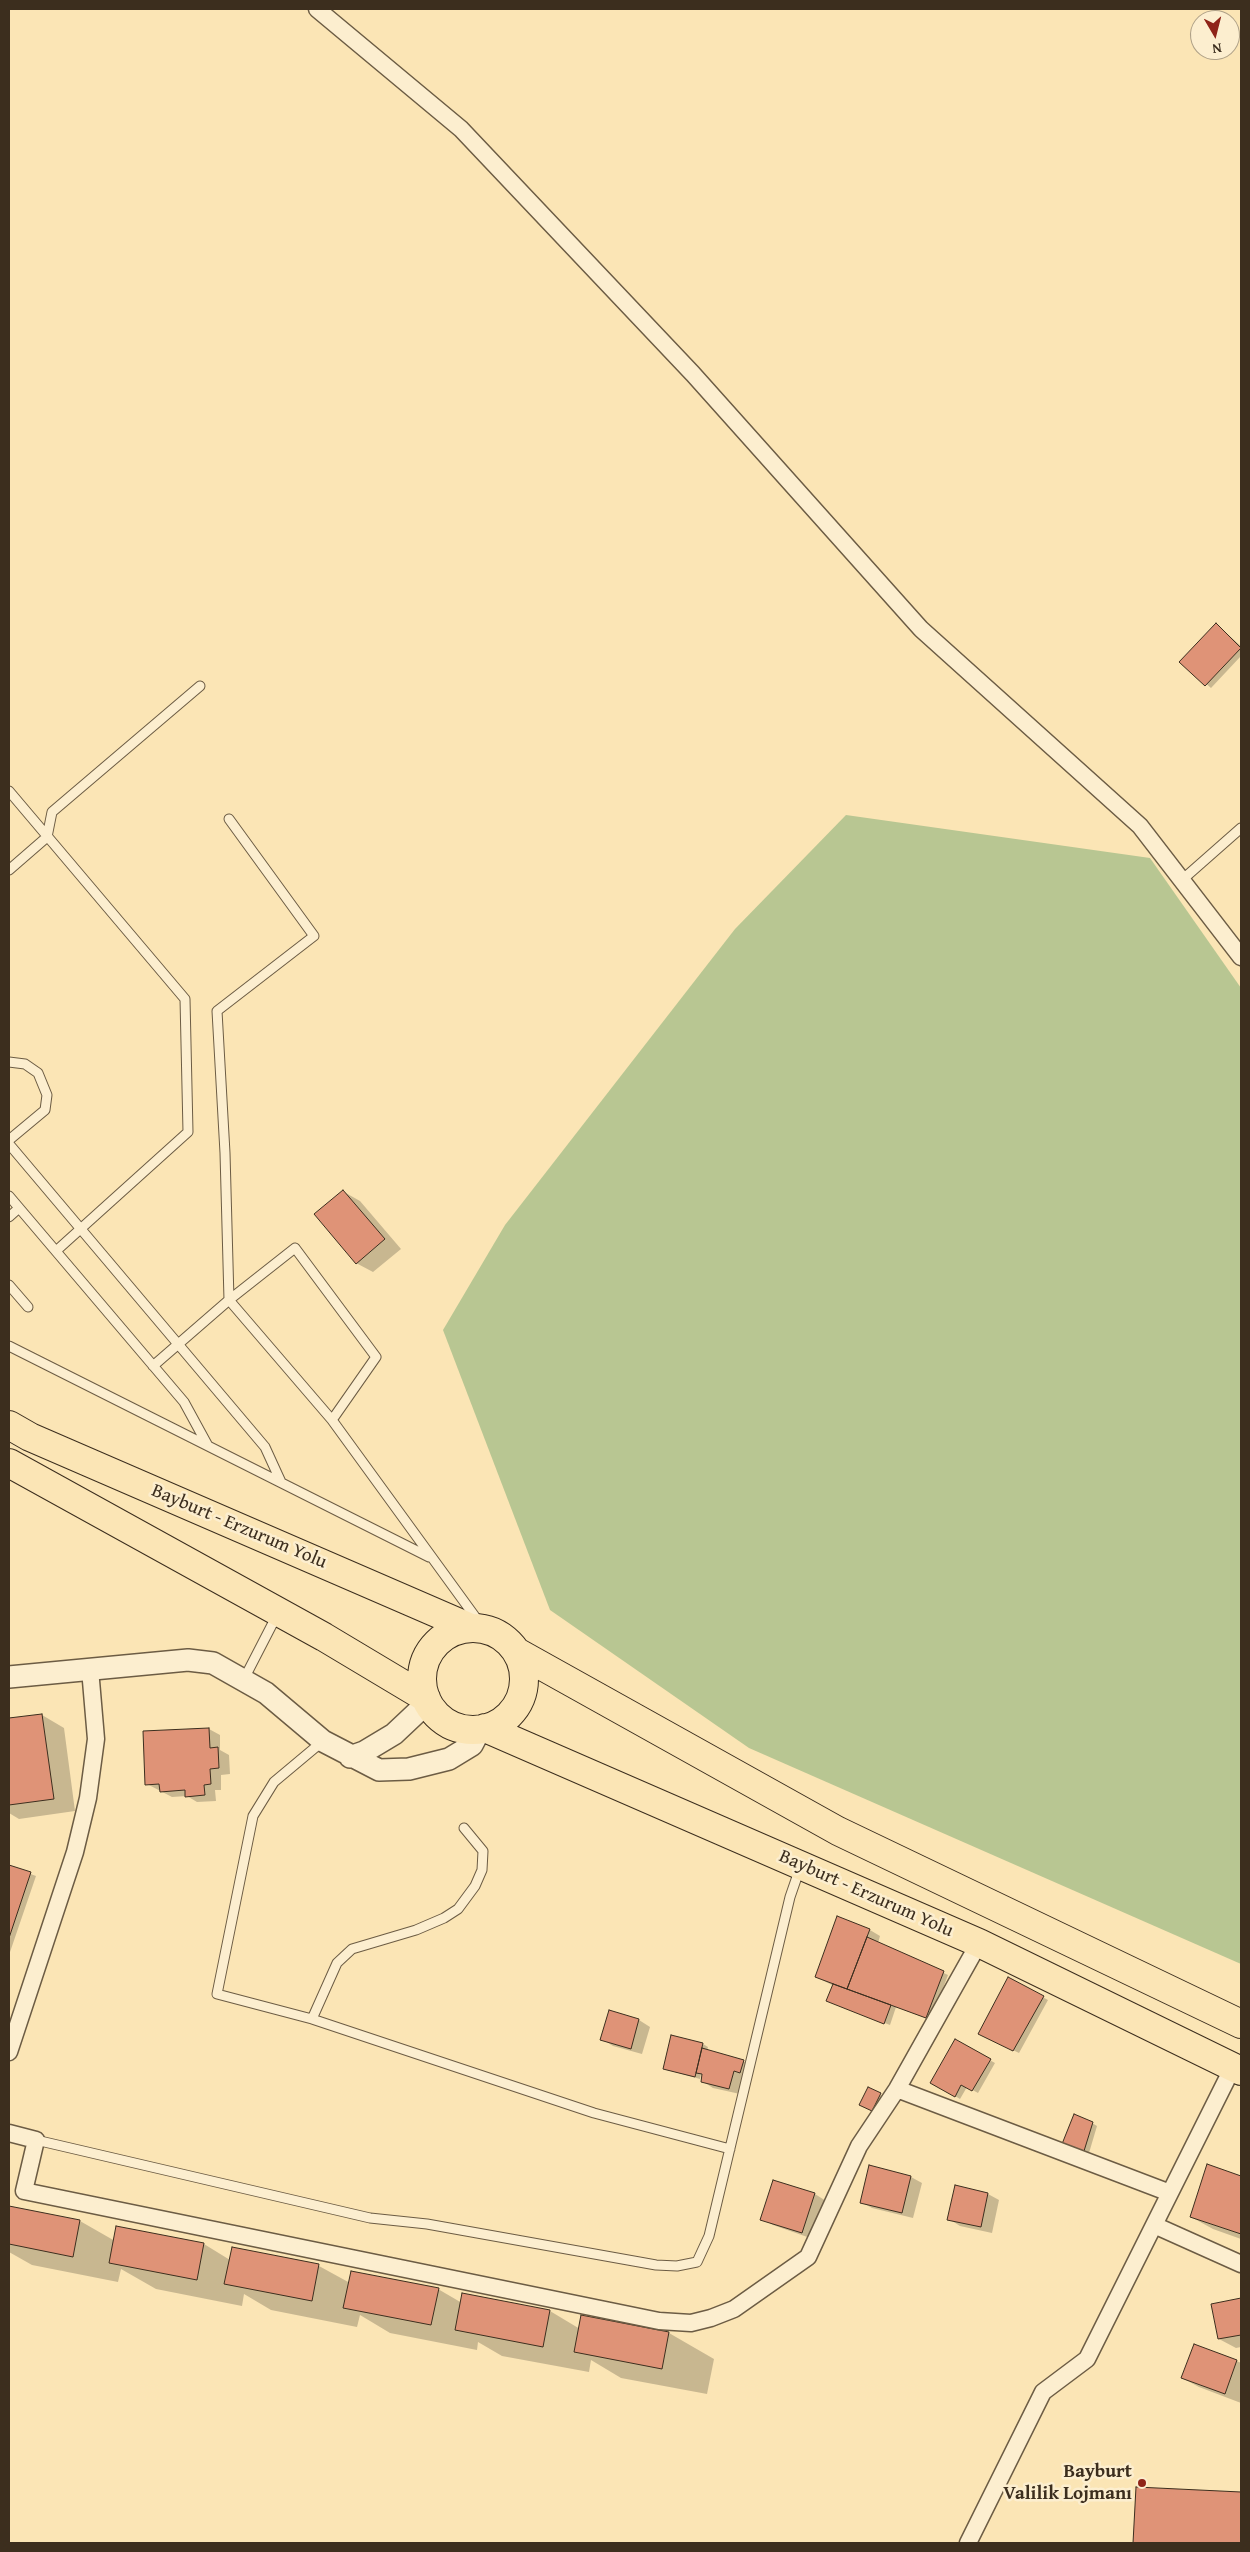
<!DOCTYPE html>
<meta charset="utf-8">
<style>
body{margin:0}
#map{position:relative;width:1250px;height:2552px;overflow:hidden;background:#fbe5b5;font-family:"Gentium Book Plus",serif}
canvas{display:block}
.frame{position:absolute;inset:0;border:10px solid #3c2e1e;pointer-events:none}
.north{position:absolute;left:1190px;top:10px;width:50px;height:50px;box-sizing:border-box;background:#fceecf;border:1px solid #afa188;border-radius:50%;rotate:172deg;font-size:14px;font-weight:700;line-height:20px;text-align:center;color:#3c2e1e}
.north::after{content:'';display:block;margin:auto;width:18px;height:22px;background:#8f2418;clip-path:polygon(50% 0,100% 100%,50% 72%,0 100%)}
</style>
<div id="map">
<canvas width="1250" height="2552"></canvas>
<div class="frame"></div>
<div class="north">N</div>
</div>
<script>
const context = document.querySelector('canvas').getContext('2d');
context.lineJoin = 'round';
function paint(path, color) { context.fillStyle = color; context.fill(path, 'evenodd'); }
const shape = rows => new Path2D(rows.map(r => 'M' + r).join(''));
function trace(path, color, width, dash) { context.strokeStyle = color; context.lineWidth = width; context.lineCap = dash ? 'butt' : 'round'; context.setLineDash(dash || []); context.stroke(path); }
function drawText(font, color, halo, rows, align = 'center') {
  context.font = font + ' "Gentium Book Plus",serif'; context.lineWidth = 5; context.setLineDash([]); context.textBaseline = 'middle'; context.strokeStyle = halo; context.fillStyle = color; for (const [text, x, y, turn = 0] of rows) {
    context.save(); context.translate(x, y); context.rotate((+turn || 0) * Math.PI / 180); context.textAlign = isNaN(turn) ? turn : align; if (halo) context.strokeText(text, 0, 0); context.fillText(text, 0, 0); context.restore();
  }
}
paint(shape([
 [846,815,1150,858,1241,988,1241,1964,749,1748,550,1610,443,1330,505,1225,735,929]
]), '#b8c692');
paint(shape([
 [1216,624,1241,646,1241,656,1211,688,1181,662],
 [344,1192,360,1201,401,1249,373,1272,356,1263],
 [42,1715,64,1728,75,1811,19,1819,9,1813,9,1720],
 [209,1729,220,1735,220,1750,229,1755,230,1774,221,1775,221,1790,215,1790,216,1801,197,1802,187,1796,172,1797,147,1784],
 [9,1866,36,1876,9,1955],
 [870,1930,880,1936,878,1943,948,1975,931,2020,896,2007,890,2025,833,2003,834,1986,816,1977],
 [1008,1979,1048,2000,1019,2053,984,2036],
 [610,2012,639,2020,650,2027,642,2054,613,2046,602,2039],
 [955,2041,995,2063,978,2093,967,2087,960,2099,932,2082],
 [703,2044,708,2047,707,2051,743,2061,754,2067,751,2078,740,2094,713,2088,702,2081,703,2076,701,2074,700,2079,664,2069],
 [880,2095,885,2097,877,2113,865,2107],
 [1092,2123,1097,2126,1089,2153,1068,2146],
 [1208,2166,1241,2177,1241,2239,1213,2229,1191,2217],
 [870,2167,911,2177,922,2183,913,2218,872,2208,861,2202],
 [774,2181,815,2194,826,2201,813,2239,773,2225,762,2219],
 [956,2187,988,2194,999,2200,992,2233,960,2226,949,2219],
 [9,2207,80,2221,115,2241,117,2228,204,2244,230,2260,233,2249,319,2266,350,2283,438,2289,462,2303,463,2295,550,2311,580,2329,582,2317,669,2333,714,2359,707,2394,621,2378,591,2360,589,2372,502,2356,478,2342,477,2350,390,2333,360,2315,357,2327,271,2310,244,2294,242,2306,156,2289,121,2269,118,2282,32,2265,9,2252],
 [1241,2299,1241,2347,1236,2348,1219,2339,1212,2305],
 [1237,2361,1241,2363,1241,2403,1199,2387,1182,2378],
 [1137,2488,1241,2493,1241,2543,1134,2543]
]), '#0003');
const building = shape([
 [1216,623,1241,648,1205,686,1179,662,1216,623],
 [343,1190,385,1239,356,1264,314,1214,343,1190],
 [42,1714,54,1799,9,1805,9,1718,42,1714],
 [209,1728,210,1748,218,1747,219,1768,210,1769,211,1784,204,1785,205,1795,185,1797,185,1790,160,1792,159,1784,145,1785,143,1731,209,1728],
 [9,1865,31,1872,9,1938,9,1865],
 [837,1916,870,1929,847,1989,815,1977,837,1916],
 [867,1937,944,1971,926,2018,847,1989,867,1937],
 [1008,1977,1044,1996,1013,2051,978,2034,1008,1977],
 [833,1984,891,2005,884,2024,826,2001,833,1984],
 [609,2010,639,2019,631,2049,600,2040,609,2010],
 [671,2035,703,2043,695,2077,663,2069,671,2035],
 [955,2039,991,2059,972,2091,961,2085,955,2097,930,2083,955,2039],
 [702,2048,744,2060,740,2073,734,2071,729,2089,701,2082,702,2074,696,2073,702,2048],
 [868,2087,881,2093,872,2111,859,2105,868,2087],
 [1074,2114,1093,2122,1084,2151,1062,2144,1074,2114],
 [1207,2164,1241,2176,1241,2234,1190,2217,1207,2164],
 [869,2165,911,2176,902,2213,860,2203,869,2165],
 [773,2180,815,2193,802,2233,760,2220,773,2180],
 [955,2185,988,2193,981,2227,947,2220,955,2185],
 [9,2206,80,2220,73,2257,9,2244,9,2206],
 [116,2226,204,2243,197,2280,109,2263,116,2226],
 [232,2247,319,2264,312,2301,224,2284,232,2247],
 [351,2271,439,2288,431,2325,343,2308,351,2271],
 [462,2293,550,2310,543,2347,455,2330,462,2293],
 [1241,2298,1241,2335,1218,2339,1211,2304,1241,2298],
 [581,2315,669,2332,662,2369,574,2352,581,2315],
 [1194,2344,1237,2360,1225,2394,1181,2378,1194,2344],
 [1136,2487,1241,2492,1241,2543,1133,2543,1136,2487]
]);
paint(building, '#df9377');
trace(building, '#3c2e1e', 1);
const service = shape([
 [9,791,185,999,188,1132,56,1251],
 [229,819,314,936,217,1011,225,1153,229,1300,332,1420,484,1629],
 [9,870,47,837,52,812,200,686],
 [1182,880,1241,828],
 [9,1062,25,1064,38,1073,47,1095,45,1110,9,1140],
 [9,1144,265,1447,281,1482],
 [9,1196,184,1402,208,1446],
 [9,1217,19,1208],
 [9,1285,28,1307],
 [9,1346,429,1557],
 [153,1366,229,1300,295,1248,376,1357,332,1420],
 [244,1679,277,1615],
 [323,1741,274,1782,253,1816,217,1994,312,2019,594,2113,730,2149],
 [312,2019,337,1963,352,1949,416,1930,444,1918,458,1909,475,1886,482,1870,483,1851,464,1828],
 [36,2140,370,2218,427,2224,656,2265,677,2266,697,2262,709,2236,790,1897,800,1868]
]);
const minor = shape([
 [317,9,461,129,693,374,921,629,1140,826,1241,957],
 [9,2052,75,1852,88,1798,96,1739,90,1669],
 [897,2089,1170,2193],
 [9,2133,36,2140,24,2191,659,2321,691,2323,711,2318,734,2309,808,2257,859,2146,897,2089,979,1943],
 [1154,2225,1241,2264],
 [968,2543,1043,2392,1087,2359,1233,2067]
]);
const tertiary = shape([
 [9,1677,188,1660,213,1663,266,1693,323,1741,379,1770,409,1769,449,1759,472,1745,481,1728],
 [350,1757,364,1752,394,1734,428,1702]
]);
const trunk = shape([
 [9,1425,30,1437,471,1628],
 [9,1463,324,1637,426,1698],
 '422 1679a51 51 0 1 1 102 0a51 51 0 1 1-102 0Z',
 [517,1652,838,1831,1241,2024],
 [485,1728,979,1943,1241,2071]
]);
trace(service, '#6c5c44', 11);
trace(minor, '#6c5c44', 19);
trace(tertiary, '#6c5c44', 24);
trace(trunk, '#3c2e1e', 30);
trace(service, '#fceecf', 9);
trace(minor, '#fceecf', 16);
trace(tertiary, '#fceecf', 21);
trace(trunk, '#fbe5b5', 28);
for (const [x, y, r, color] of [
 [1142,2483,5,"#8f2418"]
]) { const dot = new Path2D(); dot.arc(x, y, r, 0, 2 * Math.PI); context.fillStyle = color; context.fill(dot); trace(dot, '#fceecf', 2); }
drawText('19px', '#3c2e1e', '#fceecf', [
 ["Bayburt - Erzurum Yolu",239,1527,23],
 ["Bayburt - Erzurum Yolu",866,1894,24]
]);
drawText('bold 19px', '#3c2e1e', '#fceecf', [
 ["Bayburt",1132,2472],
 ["Valilik Lojmanı",1132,2494]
], 'right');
</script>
